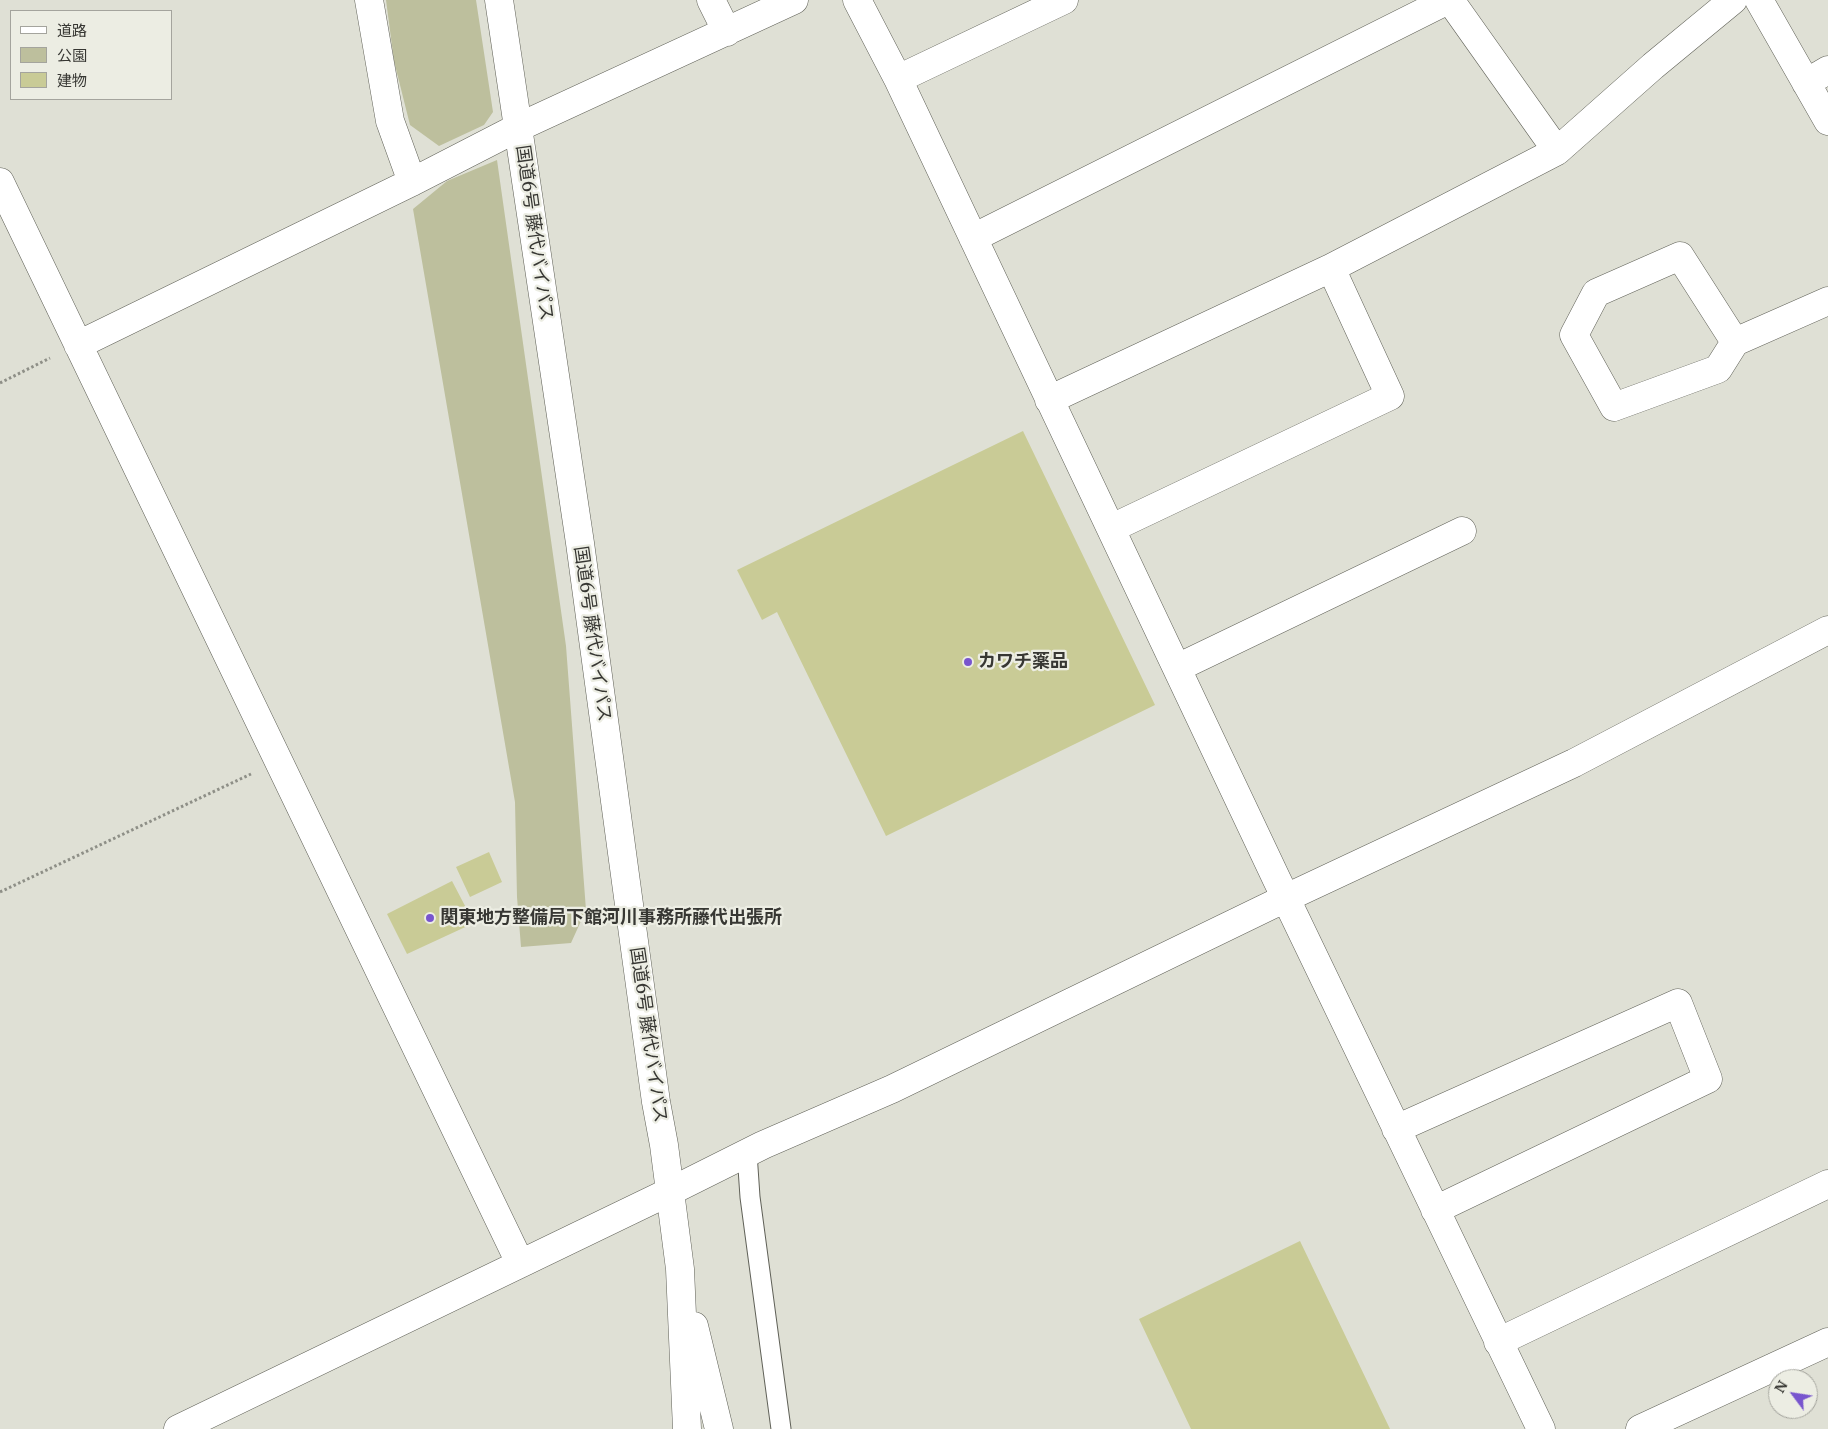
<!DOCTYPE html>
<meta charset="utf-8">
<style>
body{margin:0}
#map{position:relative;width:1828px;height:1429px;overflow:hidden;background:#dfe0d5;font-family:Merriweather,"Noto Sans JP",serif}
canvas{display:block}
.legend{position:absolute;left:10px;top:10px;width:162px;height:90px;box-sizing:border-box;background:#ecede3;border:1px solid #a4a49d;margin:0;padding:6px 9px;list-style:none;font-size:15px;color:#373733}
.legend li{display:flex;align-items:center;gap:10px;height:25px}
.legend b{width:25px;border:1px solid #a4a49d}
.north{position:absolute;left:1768px;top:1369px;width:50px;height:50px;box-sizing:border-box;background:#ecede3;border:1px solid #a4a49d;border-radius:50%;rotate:301deg;font-size:14px;font-weight:700;line-height:20px;text-align:center;color:#373733}
.north::after{content:'';display:block;margin:auto;width:18px;height:22px;background:#7855ce;clip-path:polygon(50% 0,100% 100%,50% 72%,0 100%)}
</style>
<div id="map">
<canvas width="1828" height="1429"></canvas>
<ul class="legend">
<li><b style="height:6px;background:#fff"></b>道路</li>
<li><b style="height:14px;background:#bdbf9d"></b>公園</li>
<li><b style="height:14px;background:#c9cb96"></b>建物</li>
</ul>
<div class="north">N</div>
</div>
<script>
const context = document.querySelector('canvas').getContext('2d');
context.lineJoin = 'round';
function paint(path, color) { context.fillStyle = color; context.fill(path, 'evenodd'); }
const shape = rows => new Path2D(rows.map(r => 'M' + r).join(''));
function trace(path, color, width, dash) { context.strokeStyle = color; context.lineWidth = width; context.lineCap = dash ? 'butt' : 'round'; context.setLineDash(dash || []); context.stroke(path); }
function drawText(font, color, halo, rows, align = 'center') {
  context.font = font + ' Merriweather,"Noto Sans JP",serif'; context.lineWidth = 4.5; context.setLineDash([]); context.textBaseline = 'middle'; context.strokeStyle = halo; context.fillStyle = color; for (const [text, x, y, turn = 0] of rows) {
    context.save(); context.translate(x, y); context.rotate((+turn || 0) * Math.PI / 180); context.textAlign = isNaN(turn) ? turn : align; if (halo) context.strokeText(text, 0, 0); context.fillText(text, 0, 0); context.restore();
  }
}
paint(shape([
 [386,0,476,0,493,112,484,125,439,146,410,125,394,61],
 [497,160,566,646,586,910,571,943,521,947,517,897,515,802,413,209,447,181]
]), '#bdbf9d');
paint(shape([
 [1023,431,1155,705,886,836,777,612,762,620,737,570],
 [489,852,502,882,470,897,456,867],
 [452,881,474,923,407,954,387,914],
 [1300,1241,1390,1429,1191,1429,1139,1319]
]), '#c9cb96');
const lane = shape([
 [747,1153,750,1197,781,1429]
]);
const street = shape([
 [369,0,390,121,412,182],
 [711,0,727,32],
 [857,0,898,79,1277,880,1541,1429],
 [1450,0,1557,151],
 [1759,0,1828,121],
 [898,79,1064,0],
 [1806,83,1828,70],
 [0,182,520,1263],
 [973,238,1448,0],
 [1735,342,1680,256,1596,293,1574,335,1614,407,1718,369,1735,342,1828,301],
 [78,345,412,182,519,127,794,0],
 [1049,400,1331,268,1557,151,1653,66,1733,0],
 [1112,528,1390,396,1331,268],
 [1177,668,1462,531],
 [1396,1129,1678,1003,1708,1079,1435,1210],
 [1498,1342,1828,1184],
 [178,1429,669,1192,763,1145,892,1089,1286,898,1574,763,1828,630],
 [1640,1429,1828,1342]
]);
const highway = shape([
 [499,0,580,543,636,956,656,1102,664,1145,680,1269,687,1429],
 [694,1326,719,1429]
]);
trace(lane, '#606158', 21);
trace(street, '#606158', 29);
trace(highway, '#606158', 29);
trace(shape([
 [0,383,50,358],
 [0,892,251,774]
]), '#8e8f87', 3, [2.5, 2.5]);
trace(lane, '#fff', 19);
trace(street, '#fff', 28);
trace(highway, '#fff', 28);
for (const [x, y, r, color] of [
 [968,662,5,"#7855ce"],
 [430,918,5,"#7855ce"]
]) { const dot = new Path2D(); dot.arc(x, y, r, 0, 2 * Math.PI); context.fillStyle = color; context.fill(dot); trace(dot, '#ecede3', 2); }
drawText('18px', '#373733', '#ecede3', [
 ["国道6号 藤代バイパス",534,233,82],
 ["国道6号 藤代バイパス",592,634,82],
 ["国道6号 藤代バイパス",648,1035,82]
]);
drawText('bold 18px', '#373733', '#ecede3', [
 ["カワチ薬品",978,662],
 ["関東地方整備局下館河川事務所藤代出張所",440,918]
], 'left');
</script>
